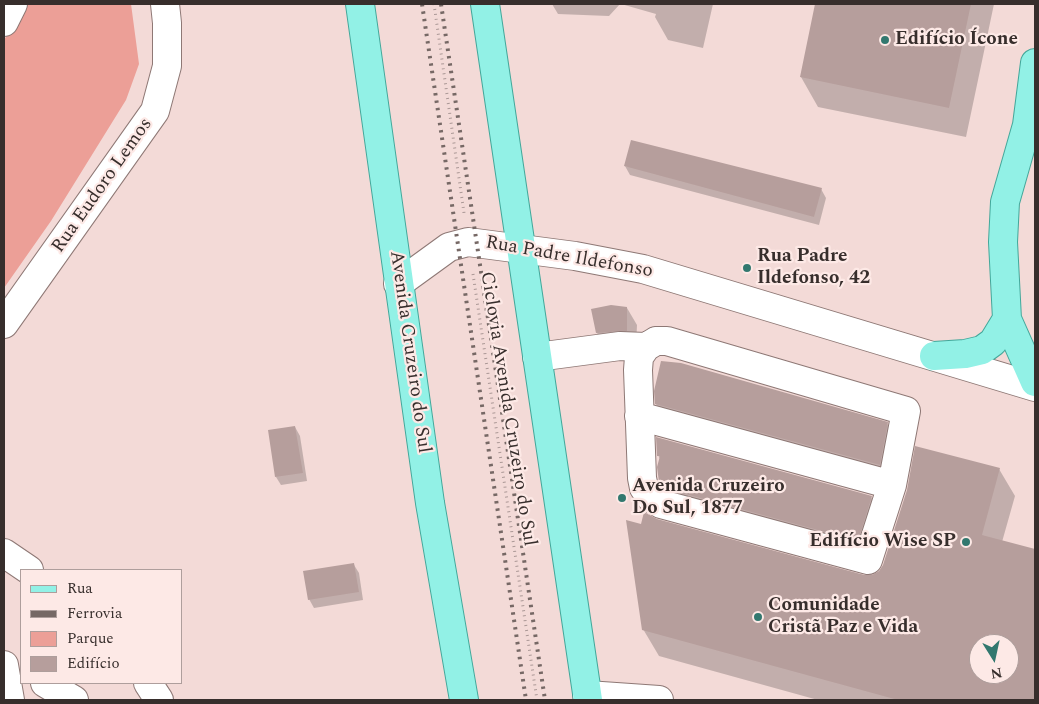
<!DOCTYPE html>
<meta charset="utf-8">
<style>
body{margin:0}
#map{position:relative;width:1039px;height:704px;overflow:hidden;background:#f3dad7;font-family:Spectral,serif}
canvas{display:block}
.frame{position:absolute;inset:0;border:5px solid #372e2c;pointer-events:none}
.legend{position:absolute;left:20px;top:569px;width:162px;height:115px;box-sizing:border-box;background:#fde9e6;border:1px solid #ae9e9c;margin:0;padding:6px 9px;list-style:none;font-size:15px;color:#372e2c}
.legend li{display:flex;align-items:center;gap:10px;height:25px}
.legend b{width:25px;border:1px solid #ae9e9c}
.north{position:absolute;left:969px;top:634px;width:50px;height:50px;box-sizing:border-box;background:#fde9e6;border:1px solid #ae9e9c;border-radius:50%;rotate:170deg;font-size:14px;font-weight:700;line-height:20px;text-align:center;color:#372e2c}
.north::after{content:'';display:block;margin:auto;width:18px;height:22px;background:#32786f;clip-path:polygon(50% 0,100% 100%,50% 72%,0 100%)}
</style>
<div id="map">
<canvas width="1039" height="704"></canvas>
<div class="frame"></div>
<ul class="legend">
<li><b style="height:6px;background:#92f1e6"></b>Rua</li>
<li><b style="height:6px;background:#766865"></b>Ferrovia</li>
<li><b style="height:14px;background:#ec9f97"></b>Parque</li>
<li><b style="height:14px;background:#b69e9c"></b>Edifício</li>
</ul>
<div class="north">N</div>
</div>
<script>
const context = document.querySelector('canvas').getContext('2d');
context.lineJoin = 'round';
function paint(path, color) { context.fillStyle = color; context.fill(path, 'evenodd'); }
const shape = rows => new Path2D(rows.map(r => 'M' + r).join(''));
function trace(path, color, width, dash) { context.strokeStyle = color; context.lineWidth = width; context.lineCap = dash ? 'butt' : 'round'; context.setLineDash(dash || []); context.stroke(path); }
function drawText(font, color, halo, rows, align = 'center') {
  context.font = font + ' Spectral,serif'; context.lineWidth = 4.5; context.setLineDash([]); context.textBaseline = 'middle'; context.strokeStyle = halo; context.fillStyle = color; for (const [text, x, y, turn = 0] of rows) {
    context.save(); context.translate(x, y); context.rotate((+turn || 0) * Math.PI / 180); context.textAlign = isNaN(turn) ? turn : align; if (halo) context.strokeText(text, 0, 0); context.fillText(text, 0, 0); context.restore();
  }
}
paint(shape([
 [24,4,131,4,139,64,126,100,51,221,4,288,4,40,16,21]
]), '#ec9f97');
paint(shape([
 [552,4,620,4,609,16,558,14],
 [621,4,713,4,703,48,668,40,655,17,656,14],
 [817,4,994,4,966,137,818,107,801,77],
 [625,166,821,189,826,198,819,225,630,175],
 [627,308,637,325,636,348,607,350,597,333,593,310],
 [656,404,887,423,901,448,893,489,670,428],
 [295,427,300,436,307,481,281,485,276,477],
 [658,455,871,497,885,521,871,565,677,511,659,476,661,461],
 [999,469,1015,496,1002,542,1035,551,1035,700,818,700,659,656,643,629,642,525,656,520,871,577,879,573],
 [979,644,1009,644,1009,674,979,674],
 [354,565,359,573,363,600,314,608,309,599]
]), '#0003');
paint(shape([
 [815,4,971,4,949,108,800,77],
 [631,140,822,188,814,217,624,166],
 [611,305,627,307,627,331,596,333,591,309],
 [661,361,681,363,888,422,880,465,655,404,654,391],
 [295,426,303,473,275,477,268,430],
 [656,437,872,496,858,541,667,489,659,482,657,467,660,456,657,456],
 [915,446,1000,468,982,535,1035,549,1035,700,898,700,642,630,626,520,641,524,644,512,657,519,864,575,872,575,879,571,883,565,907,490],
 [979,644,1009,644,1009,674,979,674],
 [354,563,359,592,308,600,303,571]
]), '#b69e9c');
const minor = shape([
 [4,22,13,4],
 [398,284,449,247,468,242,575,256,643,269,1035,387],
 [4,324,155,111,167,66,167,23,165,4],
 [656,341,667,341,906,411,892,485,868,560,661,504,651,498,644,488,642,478,638,370,639,357,646,347,656,341],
 [537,357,620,346,646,347],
 [639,416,892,485],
 [4,553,29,570],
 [4,665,10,700],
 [45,683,74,700],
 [148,683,159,700],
 [587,695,659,700]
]);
const major = shape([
 [360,4,430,503,464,700],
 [485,4,588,700],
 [1035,63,1027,125,1005,202,1003,242,1007,319,1035,382],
 [934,356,965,354,982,350,993,342,1007,319]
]);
trace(minor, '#8e7875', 30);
trace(major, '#43a79a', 30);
trace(shape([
 [434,4,464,213],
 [473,274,537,700]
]), '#ab9896', 3, [1, 4]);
trace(minor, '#fff', 28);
trace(major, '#92f1e6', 28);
trace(shape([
 [422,4,526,700],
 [441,4,545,700]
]), '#766865', 4, [2.5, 5]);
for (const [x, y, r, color] of [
 [885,40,5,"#32786f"],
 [747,268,5,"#32786f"],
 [622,498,5,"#32786f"],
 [966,542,5,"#32786f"],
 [758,617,5,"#32786f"]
]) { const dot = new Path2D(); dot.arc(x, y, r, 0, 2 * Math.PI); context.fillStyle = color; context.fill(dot); trace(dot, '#fde9e6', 2); }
drawText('bold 19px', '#372e2c', '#fde9e6', [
 ["Edifício Ícone",895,40],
 ["Rua Padre",757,257],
 ["Ildefonso, 42",757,279],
 ["Avenida Cruzeiro",632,487],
 ["Do Sul, 1877",632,509],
 ["Edifício Wise SP",956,542,"right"],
 ["Comunidade",768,606],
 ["Cristã Paz e Vida",768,628]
], 'left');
drawText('19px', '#372e2c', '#fde9e6', [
 ["Rua Eudoro Lemos",103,186,-55],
 ["Rua Padre Ildefonso",569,258,10],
 ["Avenida Cruzeiro do Sul",409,352,82],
 ["Ciclovia Avenida Cruzeiro do Sul",507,409,81]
]);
</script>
